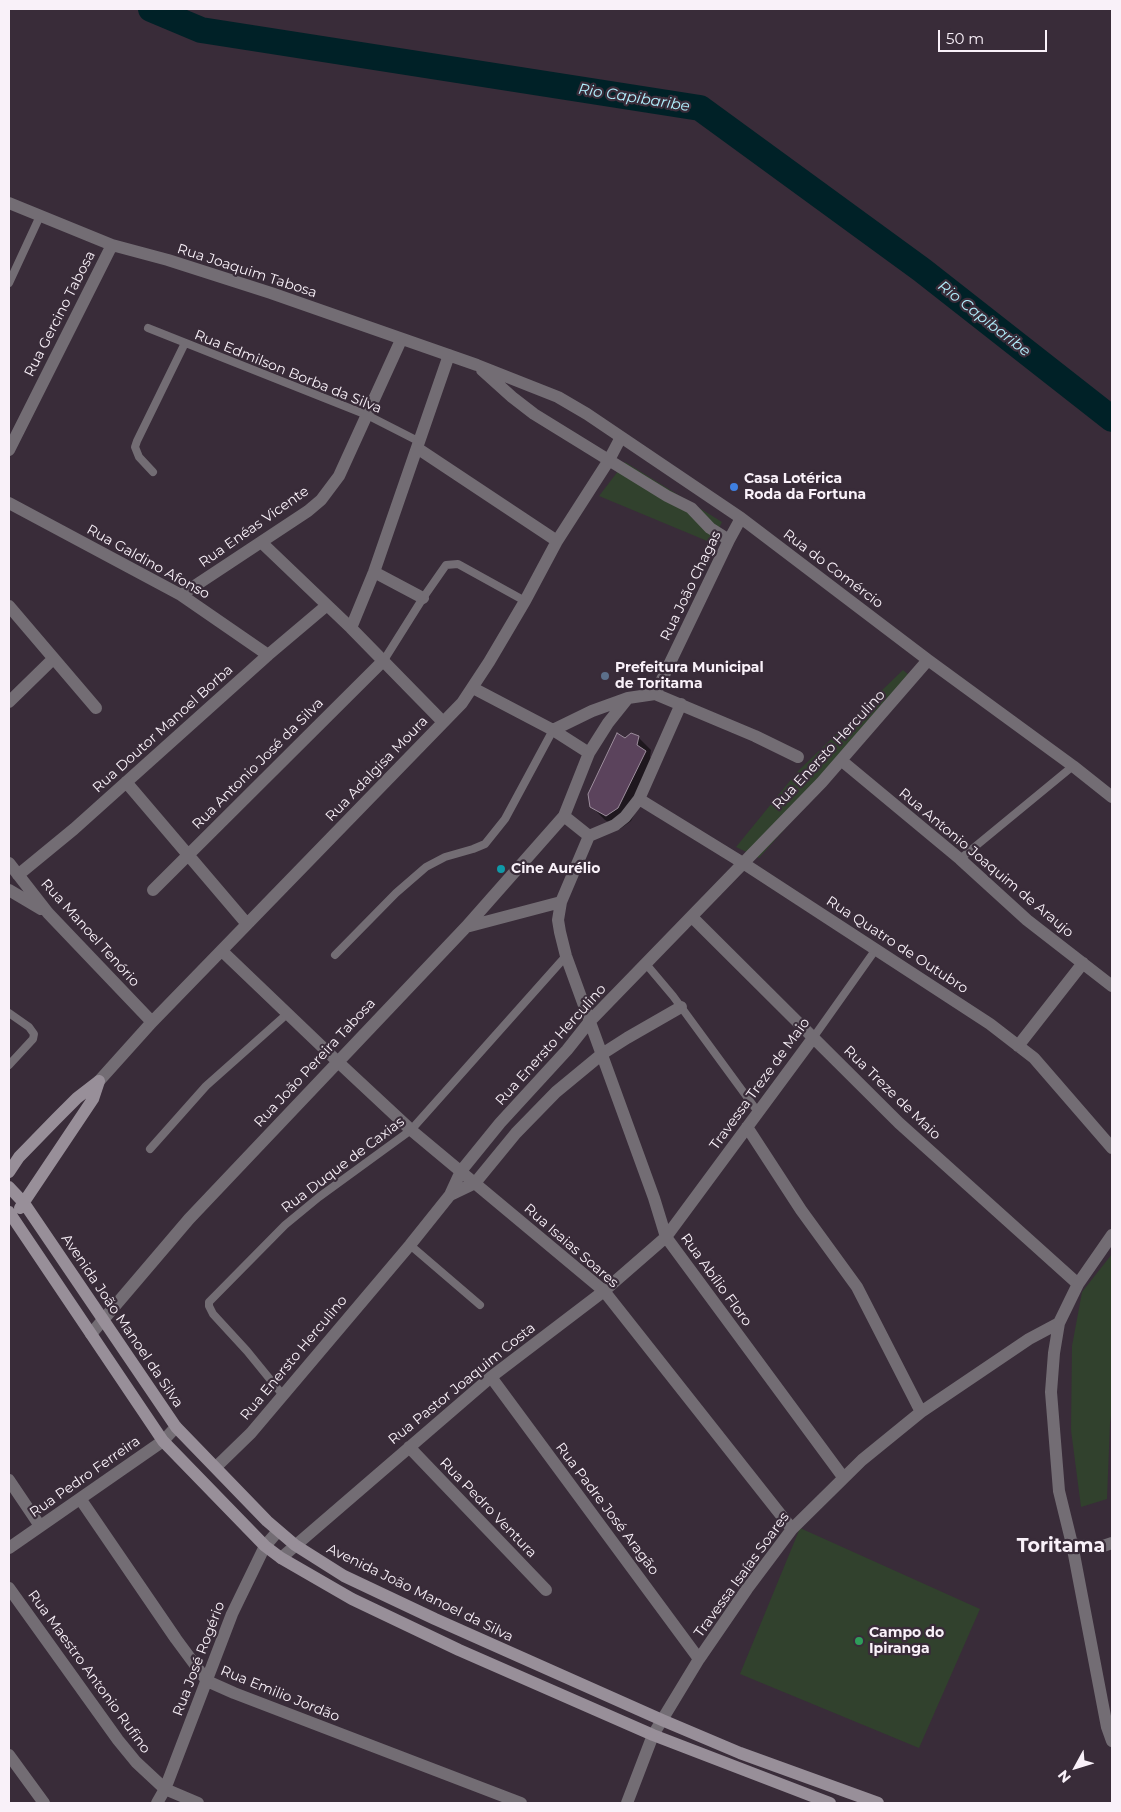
<!DOCTYPE html>
<meta charset="utf-8">
<style>
body{margin:0}
#map{position:relative;width:1121px;height:1812px;overflow:hidden;background:#392c39;font-family:Montserrat,sans-serif}
canvas{display:block}
.frame{position:absolute;inset:0;border:10px solid #f9f1f9;pointer-events:none}
.north{position:absolute;left:1051px;top:1742px;width:50px;height:50px;-webkit-text-stroke:4px #392c39;paint-order:stroke;rotate:231deg;font-size:14px;font-weight:700;line-height:20px;text-align:center;color:#f9f1f9}
.north::after{content:'';display:block;margin:auto;width:18px;height:22px;background:#f9f1f9;clip-path:polygon(50% 0,100% 100%,50% 72%,0 100%)}
.scale{position:absolute;left:938px;top:30px;width:109px;height:22px;box-sizing:border-box;border:2px solid #f9f1f9;border-top:0;padding-left:6px;font-size:15px;line-height:18px;white-space:nowrap;color:#f9f1f9;-webkit-text-stroke:4px #392c39;paint-order:stroke}
</style>
<div id="map">
<canvas width="1121" height="1812"></canvas>
<div class="frame"></div>
<div class="north">N</div>
<div class="scale">50 m</div>
</div>
<script>
const context = document.querySelector('canvas').getContext('2d');
context.lineJoin = 'round';
function paint(path, color) { context.fillStyle = color; context.fill(path, 'evenodd'); }
const shape = rows => new Path2D(rows.map(r => 'M' + r).join(''));
function trace(path, color, width, dash) { context.strokeStyle = color; context.lineWidth = width; context.lineCap = dash ? 'butt' : 'round'; context.setLineDash(dash || []); context.stroke(path); }
function drawText(font, color, halo, rows, align = 'center') {
  context.font = font + ' Montserrat,sans-serif'; context.lineWidth = 4.5; context.setLineDash([]); context.textBaseline = 'middle'; context.strokeStyle = halo; context.fillStyle = color; for (const [text, x, y, turn = 0] of rows) {
    context.save(); context.translate(x, y); context.rotate((+turn || 0) * Math.PI / 180); context.textAlign = isNaN(turn) ? turn : align; if (halo) context.strokeText(text, 0, 0); context.fillText(text, 0, 0); context.restore();
  }
}
paint(shape([
 [625,462,722,522,712,543,599,496],
 [903,670,916,681,759,858,736,847,798,771],
 [1112,1254,1112,1409,1110,1423,1107,1499,1081,1507,1071,1430,1072,1346,1082,1292],
 [800,1528,980,1609,919,1748,740,1674]
]), '#31412d');
paint(shape([
 [638,737,651,750,650,757,659,765,631,821,620,829,605,820,591,806,626,740]
]), '#0007');
trace(shape([
 [151,9,201,30,700,108,922,270,1112,419]
]), '#002127', 26);
const building = shape([
 [617,733,625,738,631,733,639,736,637,745,646,751,618,808,606,816,590,807,588,794,617,733]
]);
paint(building, '#5b435c');
trace(building, '#9d8e9d', 1);
trace(shape([
 [9,283,40,216],
 [148,328,367,415,418,441],
 [153,472,139,457,135,447,137,441,185,343],
 [384,660,423,598,446,565,458,564,525,601],
 [960,859,1073,766],
 [335,955,396,893,426,867,445,857,473,849,485,844,505,819,553,730],
 [646,964,673,996,758,1112],
 [9,1013,29,1027,34,1034,33,1039,9,1065],
 [813,1038,876,949],
 [150,1149,206,1086,287,1014],
 [410,1245,480,1305],
 [282,1394,247,1351,213,1314,209,1306,209,1302,285,1225,319,1197,411,1130,566,956]
]), '#736d74', 8);
trace(shape([
 [9,203,112,245,168,260,271,293,477,365,558,397,587,414,741,518,928,660,1073,766,1112,797],
 [482,370,512,397,534,414,667,496,691,508,710,528,729,540],
 [417,448,557,541],
 [9,450,112,245],
 [9,503,181,595,268,655],
 [261,542,351,628,443,722],
 [374,572,423,598],
 [181,595,308,511,321,500,339,476,401,340],
 [9,606,96,708],
 [351,628,374,572,449,355],
 [473,688,553,730,589,753],
 [655,694,729,540,741,518],
 [9,702,53,659],
 [681,704,639,799,625,817,615,825,589,836,561,902,558,920,560,932,566,956,654,1198,666,1237,843,1477],
 [553,730,592,711,628,698,655,694,755,736,798,757],
 [842,761,960,859,1027,920,1112,986],
 [126,782,247,924],
 [639,799,743,863,990,1024,1034,1058,1112,1148],
 [589,836,564,816,589,753,608,723,628,698],
 [9,863,48,913,152,1022],
 [18,875,74,829,268,655,326,606],
 [9,890,41,909],
 [153,890,384,660],
 [692,917,899,1123,1078,1284],
 [466,927,561,902],
 [222,951,337,1061,411,1130,604,1291,792,1529],
 [1018,1046,1083,963],
 [99,1081,152,1022,462,703,489,662,525,601,557,541,609,460,621,437],
 [747,1127,801,1210,857,1287,921,1412],
 [450,1195,475,1183,516,1133,556,1092,602,1054,627,1038,681,1007],
 [1112,1235,1078,1284,1059,1323,1054,1353,1051,1392,1059,1491,1072,1544,1107,1727,1112,1741],
 [91,1334,189,1219,466,927,564,816],
 [491,1377,699,1659],
 [409,1447,546,1590],
 [216,1467,251,1433,410,1245,450,1195,461,1171,500,1123,567,1050,590,1021,822,782,928,660],
 [9,1480,40,1526],
 [81,1500,176,1639,207,1681,234,1693,521,1803],
 [1072,1544,1090,1547,1103,1546,1112,1543],
 [9,1548,163,1441,176,1427],
 [281,1558,491,1377,604,1291,666,1237,813,1038],
 [9,1588,118,1740,136,1762,165,1789,198,1803],
 [9,1755,44,1803],
 [157,1803,165,1789,232,1614,265,1546,278,1531],
 [627,1803,653,1735,662,1720,699,1659,747,1589,792,1529,862,1460,921,1412,1029,1339,1059,1323]
]), '#736d74', 12);
trace(shape([
 [9,1172,19,1157,57,1118,77,1098,99,1081],
 [9,1187,24,1203,176,1427,267,1521,295,1545,344,1576,435,1619,662,1720,740,1753,878,1803],
 [20,1208,93,1099,99,1081],
 [9,1212,163,1441,265,1546,281,1558,352,1599,459,1650,653,1735,830,1803]
]), '#988f99', 12);
for (const [x, y, r, color] of [
 [734,487,5,"#3f7fe0"],
 [605,676,5,"#5c6f8a"],
 [501,869,5,"#0f9aa8"],
 [859,1641,5,"#2e9e5b"]
]) { const dot = new Path2D(); dot.arc(x, y, r, 0, 2 * Math.PI); context.fillStyle = color; context.fill(dot); trace(dot, '#392c39', 2); }
drawText('14px', '#f9f1f9', '#392c39', [
 ["Rua Joaquim Tabosa",247,271,18],
 ["Rua Gercino Tabosa",60,314,-63],
 ["Rua Edmilson Borba da Silva",288,372,22],
 ["Rua Enéas Vicente",254,527,-35],
 ["Rua Galdino Afonso",148,562,29],
 ["Rua do Comércio",833,569,37],
 ["Rua João Chagas",691,586,-64],
 ["Rua Doutor Manoel Borba",163,729,-42],
 ["Rua Enersto Herculino",829,750,-47],
 ["Rua Antonio José da Silva",258,764,-45],
 ["Rua Adalgisa Moura",377,769,-46],
 ["Rua Antonio Joaquim de Araujo",986,863,40],
 ["Rua Manoel Tenório",90,933,48],
 ["Rua Quatro de Outubro",897,945,33],
 ["Rua Enersto Herculino",551,1045,-48],
 ["Rua João Pereira Tabosa",315,1063,-47],
 ["Travessa Treze de Maio",760,1084,-54],
 ["Rua Treze de Maio",892,1093,44],
 ["Rua Duque de Caxias",343,1165,-37],
 ["Rua Isaias Soares",571,1246,41],
 ["Rua Abílio Floro",716,1280,54],
 ["Avenida João Manoel da Silva",122,1321,56],
 ["Rua Enersto Herculino",294,1358,-50],
 ["Rua Pastor Joaquim Costa",462,1384,-39],
 ["Rua Pedro Ferreira",85,1477,-35],
 ["Rua Pedro Ventura",488,1508,46],
 ["Rua Padre José Aragão",607,1509,53],
 ["Travessa Isaías Soares",742,1575,-54],
 ["Avenida João Manoel da Silva",420,1593,26],
 ["Rua José Rogério",199,1659,-69],
 ["Rua Maestro Antonio Rufino",89,1672,54],
 ["Rua Emilio Jordão",280,1694,22]
]);
drawText('bold 14px', '#f9f1f9', '#392c39', [
 ["Casa Lotérica",744,479],
 ["Roda da Fortuna",744,495],
 ["Prefeitura Municipal",615,668],
 ["de Toritama",615,684],
 ["Cine Aurélio",511,869],
 ["Campo do",869,1633],
 ["Ipiranga",869,1649]
], 'left');
drawText('italic 15px', '#b1eefc', '#392c39', [
 ["Rio Capibaribe",634,98,9],
 ["Rio Capibaribe",984,319,38]
]);
drawText('bold 19px', '#f9f1f9', '#392c39', [
 ["Toritama",1061,1546]
]);
</script>
